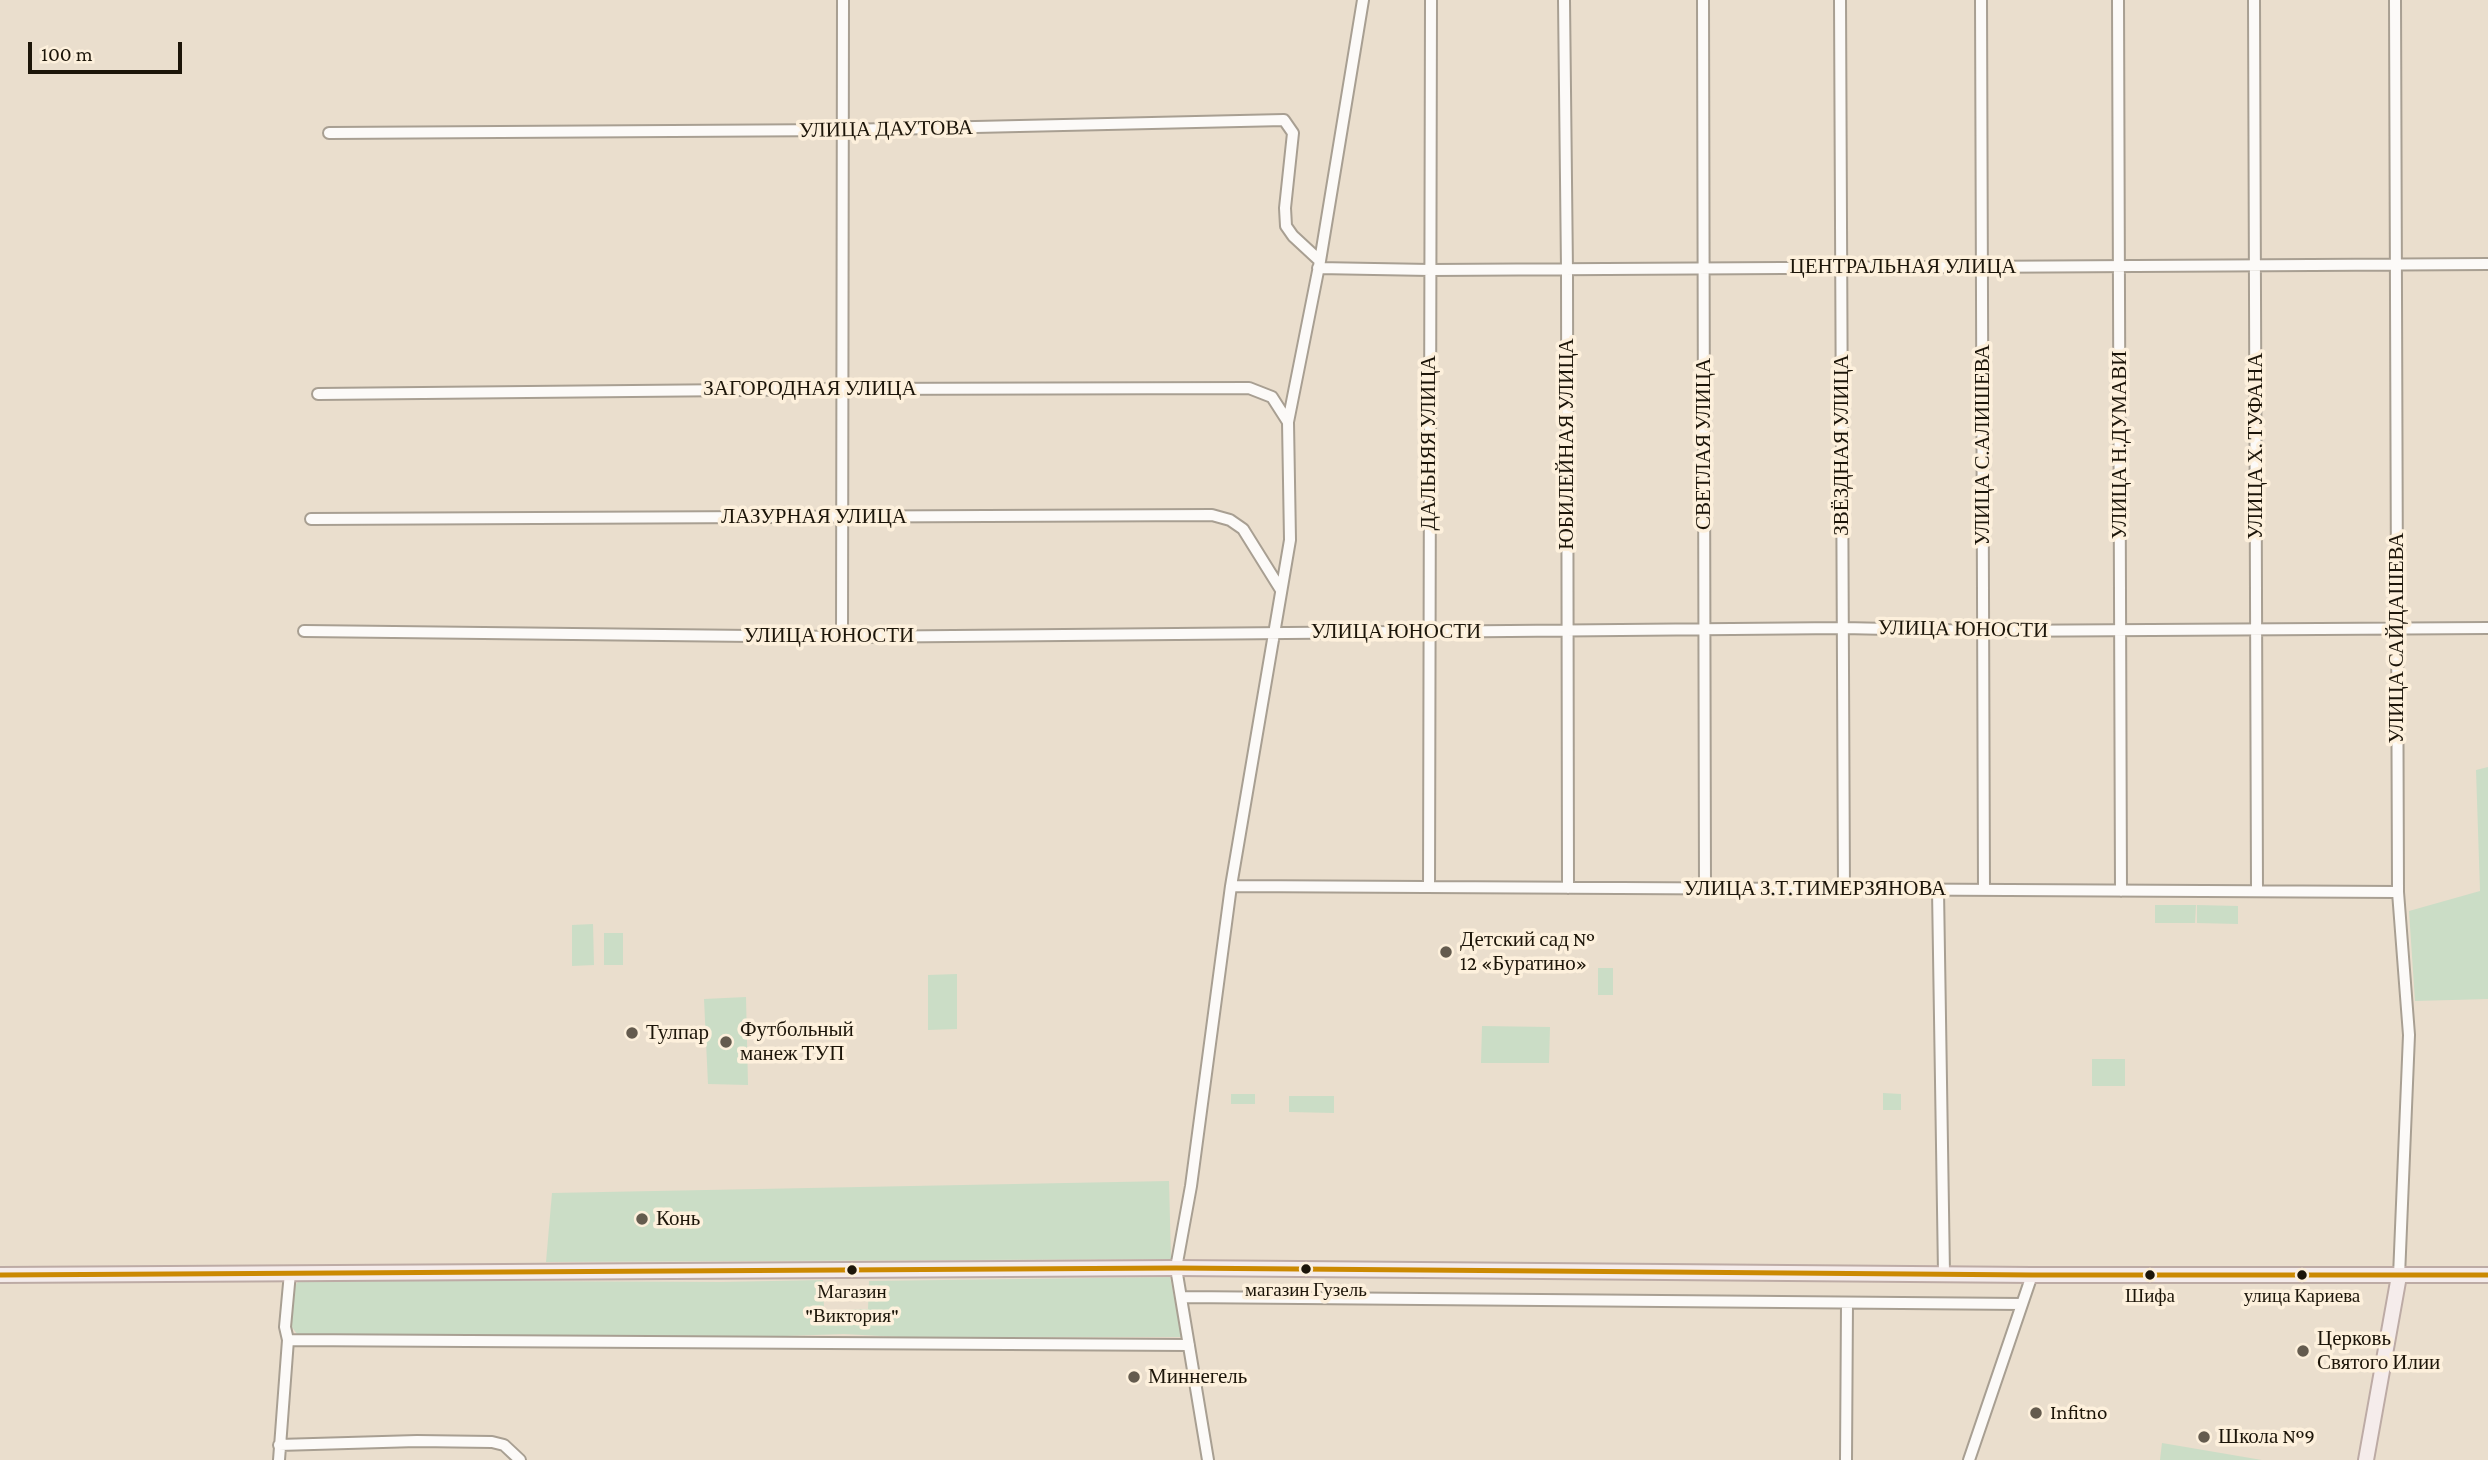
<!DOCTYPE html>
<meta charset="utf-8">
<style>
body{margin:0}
#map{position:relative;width:2488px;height:1460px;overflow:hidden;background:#eadecd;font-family:"Crimson Pro",serif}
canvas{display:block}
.scale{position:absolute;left:28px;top:42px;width:154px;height:32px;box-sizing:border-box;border:4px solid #1c1509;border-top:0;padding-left:9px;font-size:21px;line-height:24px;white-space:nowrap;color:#1c1509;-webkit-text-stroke:5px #fdf0dc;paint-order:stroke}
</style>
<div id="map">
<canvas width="2488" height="1460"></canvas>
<div class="scale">100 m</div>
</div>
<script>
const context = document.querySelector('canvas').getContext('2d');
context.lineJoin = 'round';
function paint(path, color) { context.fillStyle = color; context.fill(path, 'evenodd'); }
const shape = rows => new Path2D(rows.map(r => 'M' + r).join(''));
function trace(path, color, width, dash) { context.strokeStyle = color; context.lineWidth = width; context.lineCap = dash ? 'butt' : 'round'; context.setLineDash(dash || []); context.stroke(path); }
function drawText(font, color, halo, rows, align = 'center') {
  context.font = font + ' "Crimson Pro",serif'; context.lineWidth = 7; context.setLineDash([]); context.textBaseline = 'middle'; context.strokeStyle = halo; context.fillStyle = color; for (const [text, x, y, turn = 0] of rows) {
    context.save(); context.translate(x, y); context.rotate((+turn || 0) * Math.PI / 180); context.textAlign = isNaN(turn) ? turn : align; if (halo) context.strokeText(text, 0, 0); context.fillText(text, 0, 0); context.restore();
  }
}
paint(shape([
 [2488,767,2488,999,2415,1001,2409,911,2480,891,2476,770],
 [2155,905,2196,905,2195,923,2155,923],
 [2197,905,2238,906,2238,924,2197,923],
 [593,924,594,965,572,966,572,925],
 [604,933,623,933,623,965,604,965],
 [1598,968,1613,968,1613,995,1598,995],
 [957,974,957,1029,928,1030,928,975],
 [746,997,748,1085,708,1084,704,999],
 [1482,1026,1550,1027,1549,1063,1481,1063],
 [2092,1059,2125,1059,2125,1086,2092,1086],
 [1883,1093,1901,1094,1901,1110,1883,1110],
 [1231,1094,1255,1094,1255,1104,1231,1104],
 [1289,1096,1334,1096,1334,1113,1289,1112],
 [1169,1181,1171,1259,546,1262,552,1193],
 [1170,1277,1182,1337,899,1337,844,1334,727,1338,304,1338,297,1334,291,1326,293,1289,299,1280,721,1282,823,1280,824,1311,868,1309,869,1281],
 [2162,1443,2262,1460,2160,1460]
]), '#cbddc6');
const minor = shape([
 [1564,0,1567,270,1568,888],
 [1703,0,1705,888],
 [1840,0,1844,889],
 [1981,0,1984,890],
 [2118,0,2121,891],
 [2254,0,2257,891],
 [2395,0,2398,892,2409,1035,2399,1276],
 [329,133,843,130,1284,120,1293,133,1285,208,1286,226,1293,236,1320,261],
 [1318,268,1430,270,2488,264],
 [318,394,842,389,1249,388,1272,397,1288,422],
 [311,519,1212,515,1230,520,1243,529,1281,590],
 [304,631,842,637,1843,628,1983,631,2488,628],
 [842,637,843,0],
 [1231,886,2398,892],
 [1429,887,1431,0],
 [1938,890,1944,1273],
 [1181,1297,2022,1304],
 [288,1340,1189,1345],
 [279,1445,417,1441,492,1442,504,1445,520,1460],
 [279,1460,288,1340,285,1327,290,1273],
 [1208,1460,1176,1268,1191,1186,1231,886,1290,540,1288,422,1320,261,1363,0],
 [1846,1460,1847,1303],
 [1969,1460,2032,1275]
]);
const major = shape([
 [0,1275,1176,1268,2032,1275,2488,1275],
 [2366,1460,2399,1276]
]);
trace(minor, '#a89f92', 14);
trace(major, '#bdaba5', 18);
trace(minor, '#fcfaf8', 10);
trace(major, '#f5eceb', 14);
trace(shape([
 [0,1275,1176,1268,2032,1275,2488,1275]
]), '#cb8902', 5);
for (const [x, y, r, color] of [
 [1446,952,7,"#645b4e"],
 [632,1033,7,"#645b4e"],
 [726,1042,7,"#645b4e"],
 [642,1219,7,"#645b4e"],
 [1306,1269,6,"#1c1509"],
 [852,1270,6,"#1c1509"],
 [2150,1275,6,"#1c1509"],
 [2302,1275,6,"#1c1509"],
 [2303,1351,7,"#645b4e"],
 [1134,1377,7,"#645b4e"],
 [2036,1413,7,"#645b4e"],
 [2204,1437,7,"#645b4e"]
]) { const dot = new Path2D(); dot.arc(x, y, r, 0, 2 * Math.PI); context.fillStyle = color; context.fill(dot); trace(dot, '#fdf0dc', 2.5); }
drawText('19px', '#1c1509', '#fdf0dc', [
 ["магазин Гузель",1306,1290],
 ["Магазин",852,1292],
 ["\"Виктория\"",852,1316],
 ["Шифа",2150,1296],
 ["улица Кариева",2302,1296]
]);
drawText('21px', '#1c1509', '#fdf0dc', [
 ["УЛИЦА ДАУТОВА",886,129,-1],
 ["ЦЕНТРАЛЬНАЯ УЛИЦА",1903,267],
 ["ЗАГОРОДНАЯ УЛИЦА",810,389],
 ["ДАЛЬНЯЯ УЛИЦА",1429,443,-90],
 ["ЮБИЛЕЙНАЯ УЛИЦА",1567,444,-90],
 ["СВЕТЛАЯ УЛИЦА",1704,444,-90],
 ["ЗВЁЗДНАЯ УЛИЦА",1842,445,-90],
 ["УЛИЦА С.АЛИШЕВА",1983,445,-90],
 ["УЛИЦА Н.ДУМАВИ",2120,445,-90],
 ["УЛИЦА Х. ТУФАНА",2256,446,-90],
 ["ЛАЗУРНАЯ УЛИЦА",814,517],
 ["УЛИЦА ЮНОСТИ",1963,629,1],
 ["УЛИЦА ЮНОСТИ",1396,632],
 ["УЛИЦА ЮНОСТИ",829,636],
 ["УЛИЦА САЙДАШЕВА",2397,638,-90],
 ["УЛИЦА З.Т.ТИМЕРЗЯНОВА",1815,889]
]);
drawText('21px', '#1c1509', '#fdf0dc', [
 ["Детский сад №",1460,940],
 ["12 «Буратино»",1460,964],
 ["Футбольный",740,1030],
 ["манеж ТУП",740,1054],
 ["Тулпар",646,1033],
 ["Конь",656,1219],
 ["Церковь",2317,1339],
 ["Святого Илии",2317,1363],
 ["Миннегель",1148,1377],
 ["Infitno",2050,1413],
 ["Школа №9",2218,1437]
], 'left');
</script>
